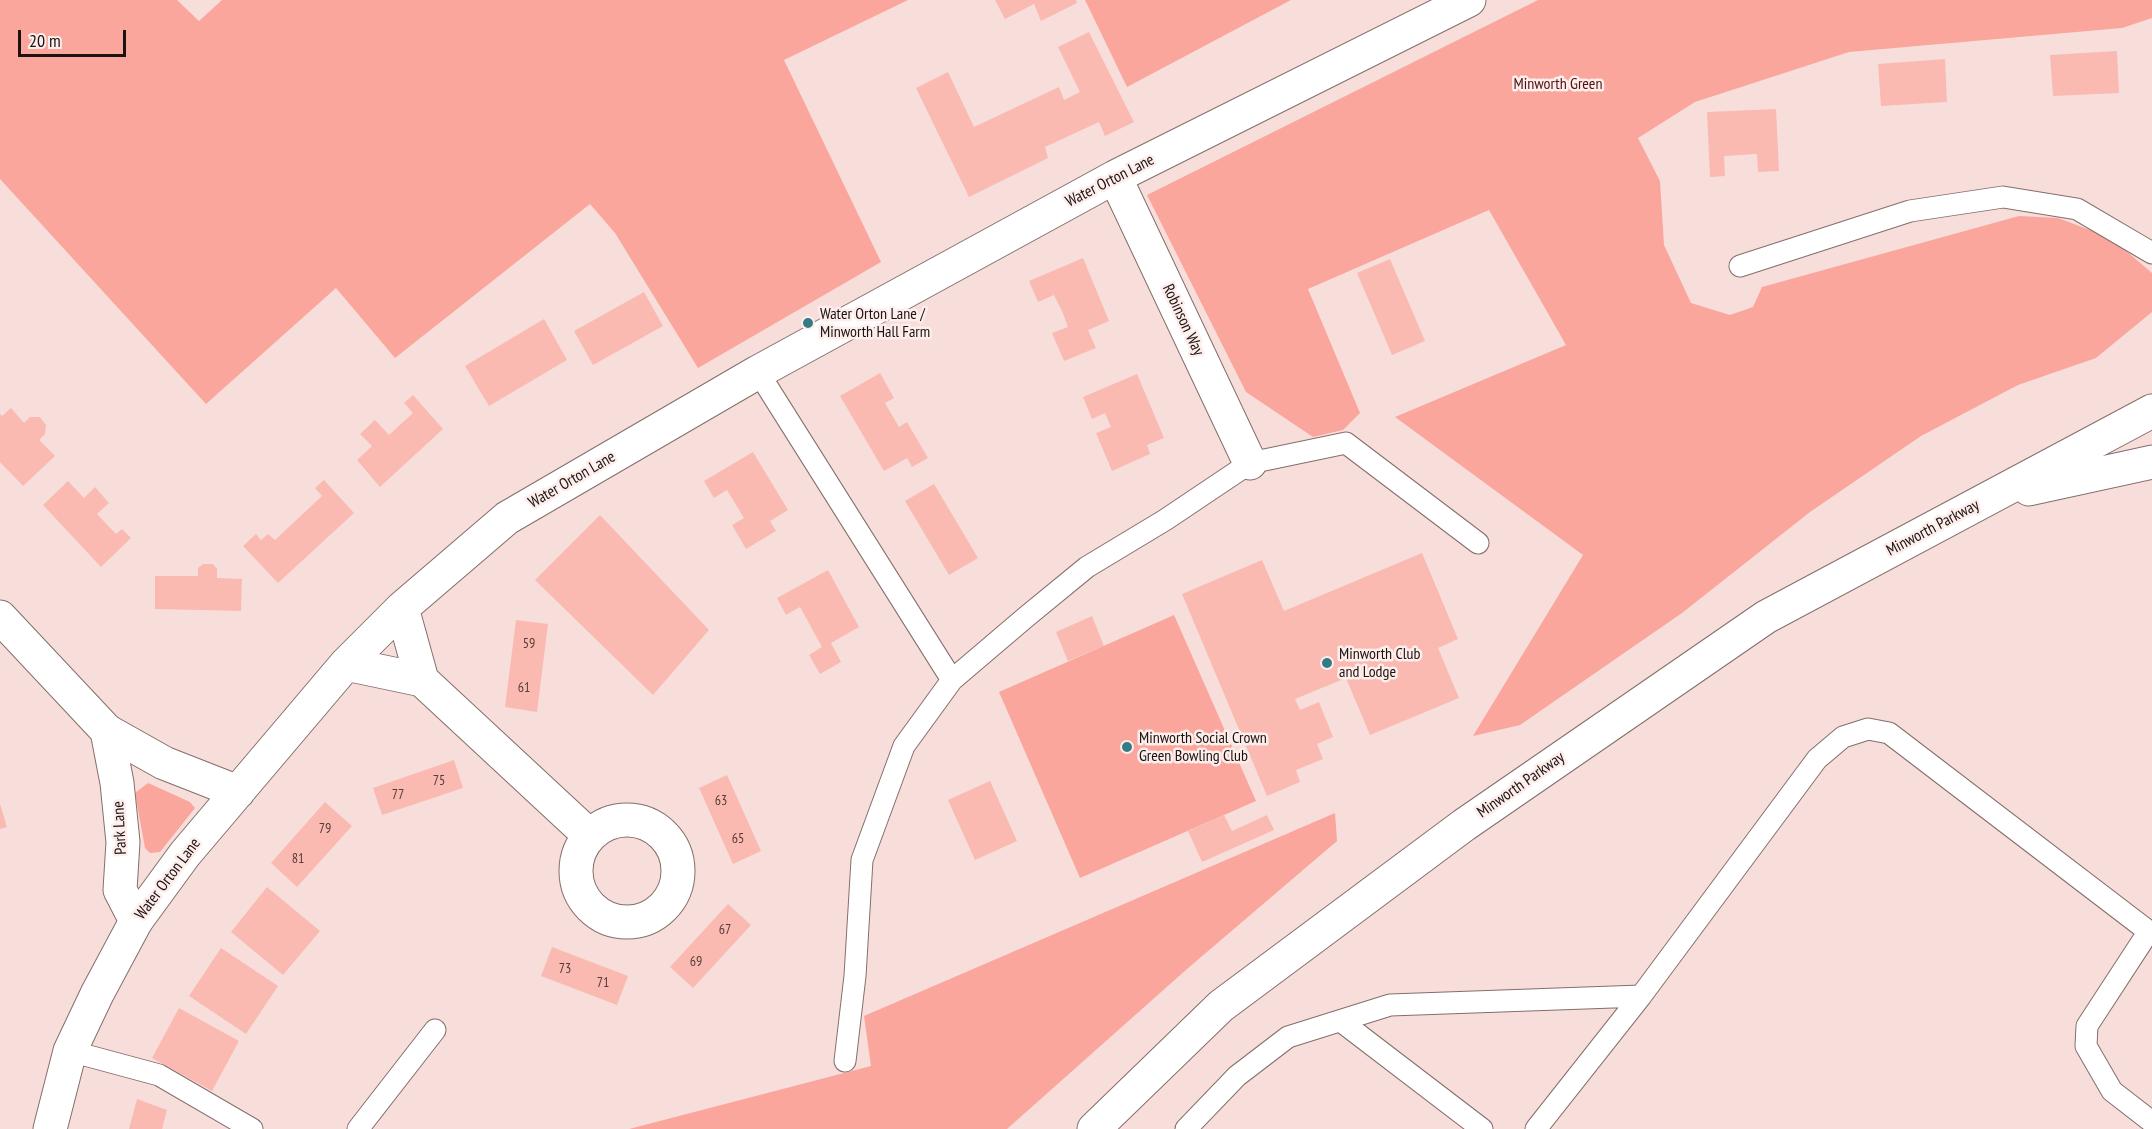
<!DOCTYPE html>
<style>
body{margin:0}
#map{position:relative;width:2152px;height:1129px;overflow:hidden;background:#f7dedb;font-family:"PT Sans Narrow",sans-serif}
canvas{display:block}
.scale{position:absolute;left:18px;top:30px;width:108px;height:27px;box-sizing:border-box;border:3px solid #1b1211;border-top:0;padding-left:8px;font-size:18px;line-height:21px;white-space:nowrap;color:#1b1211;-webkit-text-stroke:4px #fdeeec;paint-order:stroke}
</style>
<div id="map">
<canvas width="2152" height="1129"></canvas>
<div class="scale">20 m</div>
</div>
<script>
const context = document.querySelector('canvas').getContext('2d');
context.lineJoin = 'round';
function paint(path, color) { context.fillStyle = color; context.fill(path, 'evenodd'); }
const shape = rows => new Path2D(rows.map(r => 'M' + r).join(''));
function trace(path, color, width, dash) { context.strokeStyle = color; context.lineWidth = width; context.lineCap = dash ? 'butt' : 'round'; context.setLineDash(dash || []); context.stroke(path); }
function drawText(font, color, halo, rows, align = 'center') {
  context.font = font + ' "PT Sans Narrow",sans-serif'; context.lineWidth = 5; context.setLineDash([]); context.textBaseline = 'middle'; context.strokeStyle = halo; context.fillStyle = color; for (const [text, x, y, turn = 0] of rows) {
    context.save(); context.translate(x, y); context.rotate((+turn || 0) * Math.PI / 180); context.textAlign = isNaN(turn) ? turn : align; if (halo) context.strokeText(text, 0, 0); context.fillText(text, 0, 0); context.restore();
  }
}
paint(shape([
 [0,0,177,0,199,21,222,0,908,0,784,60,881,262,698,368,615,233,590,204,395,358,336,288,206,404,0,179],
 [1085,0,1291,0,1127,87],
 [1538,0,2152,0,2152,18,2122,28,1849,52,1695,102,1638,138,1660,181,1664,245,1691,303,1730,315,1753,307,1762,287,2019,216,2058,218,2111,238,2152,273,2152,312,2096,358,2018,385,1921,436,1810,512,1682,613,1520,725,1473,736,1583,555,1395,417,1566,345,1489,210,1308,289,1360,413,1343,430,1313,437,1246,392,1147,195],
 [1174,615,1256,801,1080,878,999,692],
 [148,783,190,802,195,808,160,852,150,853,145,848,135,793],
 [1335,813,1337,841,1187,969,1007,1129,629,1129,871,1066,864,1016]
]), '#faa69d');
paint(shape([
 [995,0,1076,0,1077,3,1041,21,1034,4,1005,19],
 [1089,32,1134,122,1105,136,1099,122,1045,147,1048,158,969,197,916,88,948,72,974,127,1059,87,1064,100,1080,92,1058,47],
 [2117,51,2119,93,2053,96,2050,55],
 [1945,59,1947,102,1881,106,1878,64],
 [1776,109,1779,171,1758,172,1757,154,1724,156,1725,176,1710,177,1707,112],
 [1083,258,1109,321,1088,330,1096,348,1064,361,1052,333,1068,327,1062,311,1054,295,1038,302,1029,281],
 [1390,259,1425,341,1392,355,1357,273],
 [644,292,663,326,593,365,574,331],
 [544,319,567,360,489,406,465,366],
 [880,373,894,398,885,403,899,427,907,422,928,458,912,467,907,458,884,471,840,396],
 [1137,374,1164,438,1147,445,1150,454,1112,471,1096,433,1111,427,1105,413,1092,419,1083,397],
 [413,395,443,429,380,487,357,460,372,446,360,434,375,420,389,435,413,413,404,403],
 [11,408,24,423,30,417,40,417,46,425,45,434,39,440,55,456,23,486,0,462,0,414,2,416],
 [753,452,788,510,770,521,776,531,746,549,732,525,744,518,727,490,714,498,704,481],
 [324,480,354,513,278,583,243,546,256,534,261,540,268,534,275,540,322,496,315,488],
 [68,481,84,498,95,487,109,503,97,514,116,534,122,529,131,538,101,567,43,505],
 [934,484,978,558,949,575,905,501],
 [600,515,709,630,653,695,535,580],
 [1422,553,1458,639,1438,648,1459,698,1370,735,1346,678,1295,699,1300,710,1319,702,1333,737,1317,744,1323,759,1296,770,1300,782,1267,796,1182,594,1262,560,1284,611],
 [203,564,213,564,217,569,217,578,242,579,241,611,155,609,155,576,198,576,198,568],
 [828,570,859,627,831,643,841,662,820,674,809,655,822,647,800,607,786,615,777,598],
 [1092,616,1104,646,1068,661,1056,632],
 [516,620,548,624,537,712,505,707],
 [454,760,463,788,382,815,373,788],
 [727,775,761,851,733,864,699,788],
 [990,781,1017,841,975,860,948,800],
 [325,802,352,826,297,887,271,863],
 [0,804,7,827,0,829],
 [1224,815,1232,831,1267,815,1274,830,1202,862,1188,831],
 [267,887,320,931,283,975,231,932],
 [728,904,751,925,693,988,670,967],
 [552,947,628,976,617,1005,541,976],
 [221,948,278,986,246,1034,189,996],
 [179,1008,239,1041,212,1091,152,1058],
 [137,1099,167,1110,162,1129,129,1129]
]), '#fabab2');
const service = shape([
 [1740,266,1910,211,2003,197,2077,209,2152,253],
 [758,372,952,680],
 [2149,931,2087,1026,2086,1046,2112,1091,2152,1122],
 [1342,1022,1482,1129],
 [70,1051,159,1075,252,1129],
 [845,1061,855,976,862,860,904,746,952,680,1026,617,1087,567,1165,520,1250,463,1346,443,1478,543],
 [358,1129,435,1030],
 [1186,1129,1237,1076,1288,1037,1390,1005,1641,996,1817,759,1843,737,1868,729,1889,733,2152,934],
 [1536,1129,1641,996]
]);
const minor = shape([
 [1115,177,1250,463],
 [402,608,422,680,590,836],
 [346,664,422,680],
 [107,731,164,763,238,792],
 '576 871a51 51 0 1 1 102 0a51 51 0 1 1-102 0Z',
 [136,921,185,854,346,664,402,608,507,518,758,372,1115,177,1469,0]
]);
const tertiary = shape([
 [2029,489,2152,462],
 [0,617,107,731,117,783,123,842,120,890,136,921,97,994,70,1051,50,1129],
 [1094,1129,1221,1006,1464,825,1766,617,2152,411]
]);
trace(service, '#846e6b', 23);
trace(minor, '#846e6b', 35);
trace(tertiary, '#846e6b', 35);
trace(service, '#fff', 21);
trace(minor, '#fff', 33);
trace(tertiary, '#fff', 33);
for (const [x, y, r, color] of [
 [808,323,6,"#347c85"],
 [1327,663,6,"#347c85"],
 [1127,747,6,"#347c85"]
]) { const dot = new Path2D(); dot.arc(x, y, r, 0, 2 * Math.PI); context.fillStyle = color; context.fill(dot); trace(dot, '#fdeeec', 2); }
drawText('14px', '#533c39', null, [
 ["59",529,644],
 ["61",524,688],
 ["75",439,781],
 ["77",398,795],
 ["63",721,801],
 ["79",325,829],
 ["65",738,839],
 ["81",298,859],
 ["67",725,930],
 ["69",696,962],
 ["73",565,969],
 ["71",603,983]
]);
drawText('16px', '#4f100e', '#fdeeec', [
 ["Minworth Green",1558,84]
]);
drawText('16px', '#1b1211', '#fdeeec', [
 ["Water Orton Lane",1110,181,-27],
 ["Robinson Way",1183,320,65],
 ["Water Orton Lane",572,480,-30],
 ["Minworth Parkway",1933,528,-28],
 ["Minworth Parkway",1521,785,-35],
 ["Park Lane",120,828,-93],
 ["Water Orton Lane",168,879,-53]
]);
drawText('16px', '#1b1211', '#fdeeec', [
 ["Water Orton Lane /",820,314],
 ["Minworth Hall Farm",820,332],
 ["Minworth Club",1339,654],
 ["and Lodge",1339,672],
 ["Minworth Social Crown",1139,738],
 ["Green Bowling Club",1139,756]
], 'left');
</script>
